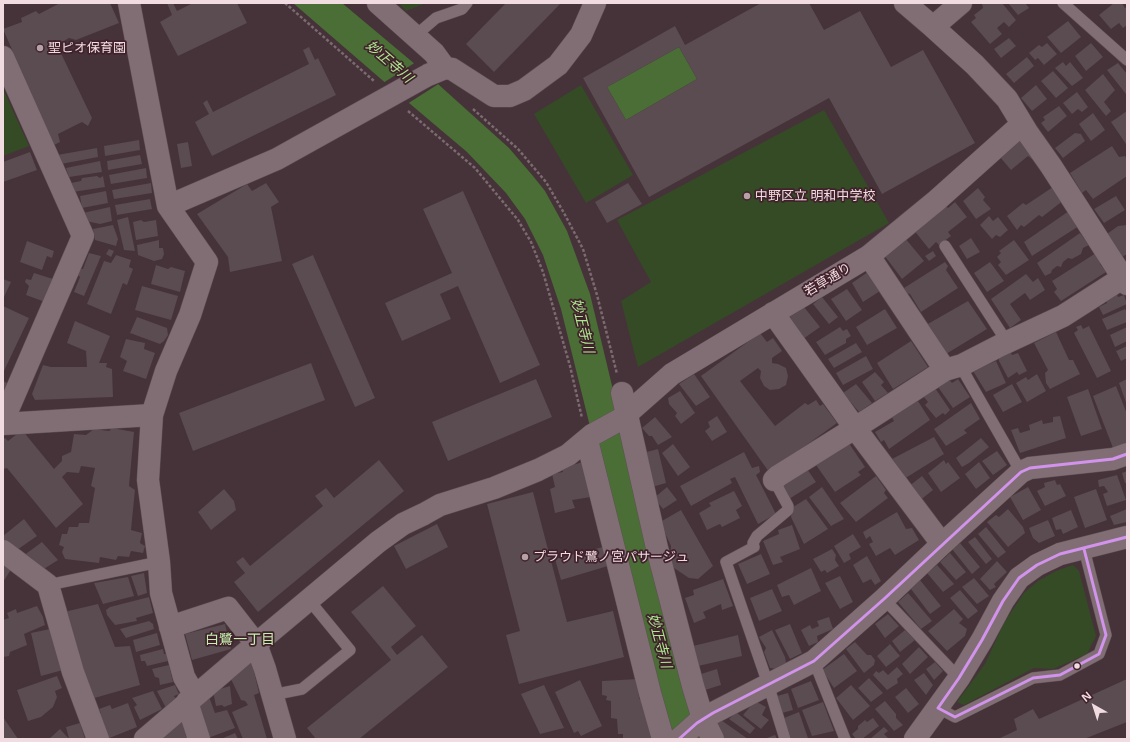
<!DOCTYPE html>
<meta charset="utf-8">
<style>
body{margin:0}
#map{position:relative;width:1130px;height:742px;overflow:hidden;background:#453339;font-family:"Open Sans",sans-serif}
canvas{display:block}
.frame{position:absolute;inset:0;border:4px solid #f1dce1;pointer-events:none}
.north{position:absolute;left:1074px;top:686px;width:40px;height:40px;-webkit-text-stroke:3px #41222c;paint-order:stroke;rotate:321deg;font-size:11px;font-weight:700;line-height:16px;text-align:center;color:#f1dce1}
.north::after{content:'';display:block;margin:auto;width:14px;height:18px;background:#f1dce1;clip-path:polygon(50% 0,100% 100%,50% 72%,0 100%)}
</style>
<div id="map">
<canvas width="1130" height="742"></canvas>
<div class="frame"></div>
<div class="north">N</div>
</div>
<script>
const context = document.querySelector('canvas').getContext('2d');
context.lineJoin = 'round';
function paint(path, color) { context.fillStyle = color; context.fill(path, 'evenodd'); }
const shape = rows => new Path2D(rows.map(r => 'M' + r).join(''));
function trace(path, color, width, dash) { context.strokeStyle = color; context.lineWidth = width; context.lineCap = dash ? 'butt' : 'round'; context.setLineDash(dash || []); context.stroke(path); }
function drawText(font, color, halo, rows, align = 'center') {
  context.font = font + ' "Open Sans","Noto Sans JP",sans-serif'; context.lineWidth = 3.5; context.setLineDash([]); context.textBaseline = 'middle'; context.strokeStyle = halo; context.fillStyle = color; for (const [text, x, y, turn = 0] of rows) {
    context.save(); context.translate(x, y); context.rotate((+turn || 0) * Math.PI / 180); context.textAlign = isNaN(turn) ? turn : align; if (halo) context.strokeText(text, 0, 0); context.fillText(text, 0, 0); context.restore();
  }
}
paint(shape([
 [399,3,426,3,406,11],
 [581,85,633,175,586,203,534,114],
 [3,89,29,146,3,156],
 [824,110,889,223,638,367,621,301,651,282,617,220],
 [1073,565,1079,571,1096,636,1087,654,1053,669,1034,668,964,705,957,702,985,664,1004,623,1024,593,1038,581,1056,571]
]), '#354b26');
paint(shape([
 [293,3,342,3,428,75,509,148,533,176,545,191,567,231,590,294,614,394,705,739,667,739,561,309,543,255,525,219,506,193,467,152,396,92],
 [679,47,697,79,626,120,607,87]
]), '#4a6e36');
paint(shape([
 [416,62,440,83,407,104,383,83]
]), '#453339');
paint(shape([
 [60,3,110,3,119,23,76,40,69,38,57,45,92,118,88,126,82,122,58,134,60,142,54,145,3,29,22,22,21,18,36,11,39,14],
 [167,3,173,3,177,11,193,3,237,3,247,23,178,56,160,22,172,15],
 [506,3,561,3,494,72,466,44],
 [761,3,809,3,824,30,860,11,891,67,923,50,975,143,882,194,829,98,649,197,583,78,675,26,685,45],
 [679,47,697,79,626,120,607,87],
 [984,3,1002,3,1016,20,1009,27,1004,22,997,28,1002,34,990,44,971,22,976,18,974,15,983,8,982,4],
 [1008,3,1027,3,1026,4,1029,8,1018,15],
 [1114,3,1122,3,1125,8,1127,7,1127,25,1123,28,1119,23,1111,29,1099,15],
 [1068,21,1081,37,1061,53,1047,37],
 [1009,38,1016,46,1001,58,994,49],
 [1047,43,1057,54,1044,65,1038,58,1035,60,1029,53,1039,45,1042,47],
 [1091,43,1103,57,1086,71,1075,56],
 [309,47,315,60,318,58,336,95,212,156,195,122,209,114,203,103,207,100,213,112,309,64,303,50],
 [1027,57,1034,66,1014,83,1006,74],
 [1063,62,1066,66,1070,62,1083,78,1072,86,1055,68],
 [1118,63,1127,74,1127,93,1126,94,1107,70],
 [1053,71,1068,88,1056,98,1041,81],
 [1103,74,1115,90,1104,102,1111,111,1106,116,1085,90],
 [1036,85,1047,99,1032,111,1021,98],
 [1077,92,1088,107,1082,112,1078,109,1072,114,1063,103],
 [1059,106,1067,116,1048,132,1041,123,1045,120,1043,117],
 [1127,111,1127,143,1126,144,1111,122],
 [1093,113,1105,130,1091,141,1079,124],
 [1075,133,1081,134,1085,141,1063,158,1055,148],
 [1021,139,1035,156,1032,159,1028,156,1011,170,1000,157],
 [139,140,140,150,105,156,104,146],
 [188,142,192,166,181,168,177,144],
 [1112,146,1119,157,1125,156,1127,159,1127,176,1093,199,1086,190,1082,193,1070,173],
 [97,148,98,157,61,164,57,155],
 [30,152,37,170,3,182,3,162],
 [140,155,142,164,108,170,107,161],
 [100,161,102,172,69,177,66,168],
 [146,168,147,178,111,184,109,175],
 [97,176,100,178,103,176,105,187,73,192,71,183,81,181,82,178],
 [151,183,152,193,114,199,112,190],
 [266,183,279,202,271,207,282,261,230,272,228,257,197,214,247,184,252,191],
 [628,183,642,204,607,223,595,202],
 [1053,187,1064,200,1042,217,1039,215,1024,227,1021,225,1017,230,1007,216,1023,203,1026,205],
 [978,188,985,197,983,200,991,209,976,219,963,201],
 [106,191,108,203,82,208,80,196],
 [463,191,540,365,500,383,458,286,440,294,451,319,402,341,385,303,452,273,423,209],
 [1116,196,1125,210,1104,223,1094,209],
 [150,199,152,209,117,215,115,205],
 [955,202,967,217,948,232,951,236,939,245,936,242,929,249,913,229,944,204,948,208],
 [110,207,112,221,100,224,86,221,83,213],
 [1069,211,1079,226,1032,256,1024,242],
 [989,216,993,221,998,217,1008,230,1000,237,996,235,992,239,980,225],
 [128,217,135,251,124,250,117,220],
 [141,220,144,222,156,220,158,236,136,240,133,222],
 [113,225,118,239,116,246,95,240,93,229],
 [1127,225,1127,254,1122,257,1107,234,1118,226],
 [1080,233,1089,245,1083,248,1081,254,1072,259,1068,258,1063,262,1061,267,1057,266,1052,270,1051,273,1045,276,1037,263],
 [905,238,924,261,902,279,884,255],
 [971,238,980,252,967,259,959,246],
 [159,240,159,248,163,248,164,254,162,259,154,261,138,255,137,245],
 [1014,240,1029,260,1006,275,998,265,1001,262,997,257,1001,253,999,251],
 [27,241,54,251,52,258,47,256,42,270,20,262],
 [109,249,114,251,111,257,106,254],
 [933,251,936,256,929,261,925,256],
 [89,253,101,256,84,296,74,292,80,277,78,275,79,269,83,269],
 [1096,253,1101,260,1100,264,1106,272,1061,301,1054,292,1057,289,1052,281],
 [116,255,131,260,129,267,133,269,127,285,123,283,111,314,87,304,104,261,111,263],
 [313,255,375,398,355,407,292,264],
 [945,262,948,266,946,270,958,288,921,312,910,294,906,293,904,288],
 [990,262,1004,281,987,292,974,273],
 [156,265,168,269,171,267,185,271,180,292,151,284],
 [868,272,880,291,863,302,852,283],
 [34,273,53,279,45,302,26,295,29,286,25,282,26,279,31,280],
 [1026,274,1033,282,1038,278,1045,290,1030,300,1025,293,1010,304,1021,320,1010,328,991,299],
 [3,279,11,282,4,297,3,297],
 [142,286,178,296,171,320,135,310],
 [847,289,862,310,846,321,831,299],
 [1117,294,1118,297,1124,295,1127,304,1103,315,1099,307,1107,303,1106,299],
 [822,297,838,317,829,324,813,304],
 [968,301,987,329,946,354,926,325],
 [3,306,29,318,3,373],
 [804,307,820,327,803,339,788,318],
 [885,309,897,328,867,345,856,327],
 [1125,309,1127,313,1127,322,1107,330,1102,319],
 [137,317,167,328,168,335,164,341,160,344,130,333],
 [75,321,110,336,99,363,107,363,106,367,112,369,113,397,35,400,32,394,43,365,51,367,87,367,86,351,67,343],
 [1081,325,1083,329,1089,326,1111,371,1097,378,1074,333,1078,330,1076,327],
 [840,327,843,331,847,329,851,336,846,339,846,343,825,355,816,342],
 [1127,327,1127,341,1115,347,1110,335],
 [1056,332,1069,360,1073,360,1080,374,1050,389,1046,383,1045,373,1048,370,1034,343],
 [760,333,767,342,773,338,782,351,772,358,772,363,778,364,786,368,788,376,786,385,779,389,770,390,764,386,760,378,761,371,758,368,740,381,775,426,805,403,808,405,816,400,820,406,823,404,837,423,769,472,701,376],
 [126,339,145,343,144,349,155,353,146,379,123,371,127,361,120,357],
 [911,341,928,367,893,389,877,363],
 [856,343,862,352,834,368,828,359],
 [1127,346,1127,358,1121,361,1116,351],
 [1010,351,1012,355,1018,353,1027,371,1019,375,1017,372,1008,378,999,361,999,356],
 [866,356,873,369,843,385,836,373],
 [996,361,1006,383,986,392,973,371],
 [311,363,325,400,193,451,179,413],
 [875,372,884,382,881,385,888,393,875,401,862,382],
 [694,374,710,397,696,406,679,384],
 [1037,374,1046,391,1027,402,1016,383,1026,377,1028,380],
 [536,379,552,417,448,461,432,422],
 [949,379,952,383,958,379,970,397,953,408,938,387],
 [1127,379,1127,405,1119,383],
 [3,381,9,384,3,395],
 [856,384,872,403,859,412,843,393],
 [1012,384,1022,402,1003,412,993,395],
 [1116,386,1127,414,1127,444,1113,448,1093,396],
 [935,388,950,410,945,415,943,413,936,418,925,405,928,402,923,396],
 [1088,389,1102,429,1081,436,1067,397],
 [680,391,695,413,681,424,675,416,677,413,669,404,668,398],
 [918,401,930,420,889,449,884,440,881,442,875,432,894,421,891,416,904,408],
 [971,403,980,419,964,430,967,433,946,446,934,429],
 [717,416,727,432,712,441,705,431,710,427,708,422],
 [1060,416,1066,438,1020,453,1011,430,1018,428,1020,433,1030,430,1029,425,1042,420,1043,424,1053,422,1053,417],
 [655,417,672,437,658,445,652,436,649,436,642,428],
 [112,428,134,432,129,486,135,490,131,530,142,533,140,543,145,546,143,553,131,551,129,557,118,556,116,560,100,557,99,563,65,559,62,552,64,547,59,545,62,534,67,534,69,527,78,527,79,523,89,523,95,488,91,486,95,468,81,466,79,473,67,472,62,477,83,504,56,528,7,468,3,469,3,439,5,438,8,441,22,430,54,469,62,461,62,456,71,452,74,434,86,435,94,429,109,431],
 [934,437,944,454,904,479,892,459],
 [981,438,989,447,969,463,962,467,956,458],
 [848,442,865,467,858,472,861,475,835,492,816,465],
 [673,444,690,467,678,476,662,453],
 [658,449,666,483,652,487,643,453],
 [997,451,1007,465,993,475,982,461],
 [744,452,752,468,759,466,760,472,756,475,776,514,758,524,735,477,730,479,732,483,691,506,680,486],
 [379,460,404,491,258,612,234,582,245,573,236,562,243,557,250,566,323,506,315,496,326,488,334,498],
 [944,460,946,464,948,462,960,478,941,492,928,473],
 [583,462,591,497,572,500,575,508,555,513,550,489,555,487,552,474,563,472,562,468],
 [979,462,990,478,976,489,965,474],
 [805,466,816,482,789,499,779,481],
 [1127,471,1127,483,1125,483,1122,473],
 [1117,475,1126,500,1107,506,1103,494,1108,492,1104,486,1099,487,1098,480],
 [876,476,886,490,884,493,888,498,856,522,840,503],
 [922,476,933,490,919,501,908,487],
 [1055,480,1057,485,1060,484,1066,496,1045,506,1037,491,1045,487,1044,483],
 [667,487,677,500,663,509,654,498],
 [822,487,844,519,831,526,809,497],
 [1028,487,1041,510,1023,520,1010,497],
 [224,489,234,501,236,510,211,530,198,512],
 [1096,489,1107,520,1085,528,1074,497],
 [734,491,742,506,736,510,740,518,722,527,720,524,707,530,699,513,711,506,709,503],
 [533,492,567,622,613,611,624,657,519,684,506,635,520,631,487,504],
 [806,499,828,529,804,544,791,517,793,507],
 [1008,509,1023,527,1025,533,1008,547,987,522,996,515,999,517],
 [1127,509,1127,522,1114,525,1110,516],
 [681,510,713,566,698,579,689,578,674,568,670,561,671,546,660,522],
 [1071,510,1078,527,1063,534,1061,529,1056,530,1052,518],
 [897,512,906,529,912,528,919,540,895,555,890,548,876,556,869,544,873,542,870,536,866,539,863,532],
 [24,519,37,536,14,552,3,543,3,536],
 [1048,520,1055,536,1039,543,1033,538,1029,528],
 [437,524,448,547,406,569,394,546],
 [792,525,800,549,780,557,783,562,773,565,763,541,779,534,778,530],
 [986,527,1006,552,998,558,978,534],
 [853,534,861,547,849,554,851,559,844,563,834,546],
 [975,537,992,559,986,564,968,542],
 [42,542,58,560,39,572,23,556],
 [960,543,980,567,972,574,952,549],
 [603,547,608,566,561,580,555,559],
 [832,549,836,555,835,560,839,566,827,573,825,570,821,572,813,559],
 [950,553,966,572,956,580,940,562],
 [761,554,770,574,747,584,738,564],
 [867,556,881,581,875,585,871,579,863,583,853,565],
 [997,561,1007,572,994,584,996,587,990,590,980,579],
 [3,562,12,568,3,582],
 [937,565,954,584,943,592,927,573],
 [811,568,821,591,794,605,789,595,782,597,777,585],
 [144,573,147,593,138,596,131,576],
 [840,576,853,602,840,609,825,583],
 [128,577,134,596,103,604,94,583],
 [974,578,989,596,977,604,962,587],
 [723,579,733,606,722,610,721,604,703,612,706,618,694,623,685,598,694,595,693,590],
 [920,580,941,606,930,614,911,589],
 [383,586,416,626,391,647,397,655,422,635,448,667,359,739,316,739,307,728,391,660,351,612],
 [772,589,782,611,759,621,750,598],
 [960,590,978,611,968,619,950,598],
 [908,593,932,621,921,629,898,602],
 [149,597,153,613,136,618,137,621,115,625,107,615,106,610,110,607],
 [98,604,115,647,130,646,140,685,91,699,64,612],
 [37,606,43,617,45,625,24,634,27,645,10,652,9,656,3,657,3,620,9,618,7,613,16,609,17,613],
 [954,609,963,619,959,623,967,629,965,636,947,651,928,631],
 [888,614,899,626,885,638,875,624],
 [829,617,833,629,817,636,818,642,809,646,801,630,810,625,812,629,819,626,817,621],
 [149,621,153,624,154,629,126,638,120,629],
 [225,624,231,649,192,660,185,634],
 [790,624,802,653,790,659,775,630],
 [50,629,63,670,41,676,31,633],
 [772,630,785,657,786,663,776,669,770,668,764,652,766,648,759,637],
 [905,630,915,640,900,652,892,641],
 [157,633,160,645,136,652,133,640],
 [738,635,742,656,698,666,693,646],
 [855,642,867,655,871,655,875,660,874,665,864,673,846,649],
 [890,644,900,656,886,667,877,656],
 [919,647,928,657,910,674,902,664],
 [163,649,164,654,168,654,168,661,147,666,145,661,141,661,140,655],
 [844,654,857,671,834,688,822,670],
 [935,662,943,671,934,680,926,669],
 [252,663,259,693,254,695,267,739,243,739,232,712,248,705,245,701,241,700,230,677,233,671],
 [169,665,173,682,160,685,159,678,155,677,152,669],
 [897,667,903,674,897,679,898,683,887,690,873,675,876,671,879,673,883,670,888,675],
 [717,669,721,685,705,690,701,674],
 [924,673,933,685,926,695,914,680],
 [57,676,62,688,55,691,57,697,53,707,41,717,28,721,17,690],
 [869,678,883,693,871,702,858,688],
 [638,679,639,699,644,700,654,739,623,739,623,734,618,734,617,719,611,718,611,701,606,700,607,696,602,695,602,681],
 [1127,679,1127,722,1084,739,998,739,1017,730,1014,719,1033,709,1039,719],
 [580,680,602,726,581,736,578,731,574,733,555,692],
 [811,681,819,700,798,708,791,689],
 [175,685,179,694,174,696,176,700,166,708,157,691],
 [544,685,564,728,540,734,521,694],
 [851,685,870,706,853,720,836,698],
 [230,686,232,704,224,707,222,705,216,706,213,691],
 [906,688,919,704,908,713,895,697],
 [153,691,162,709,140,720,134,707,137,705,132,698],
 [788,693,793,710,782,713,777,696],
 [208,694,215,713,227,710,235,728,208,738,196,705],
 [755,701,766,707,762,715,769,720,761,729,743,715],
 [885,701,896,714,896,718,903,725,894,731,875,709],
 [823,702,834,731,812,736,802,710],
 [128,703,137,727,107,739,96,714,101,713,99,709,110,705,112,709],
 [736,712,755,728,750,734,729,719],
 [799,712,808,738,791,739,784,718],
 [3,717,18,739,3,739],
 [873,718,879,726,862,739,856,739,852,734,858,729,858,726,865,720,867,722],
 [721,720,748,739,718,739,709,726],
 [182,721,188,730,185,734,189,739,160,739],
 [80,723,85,739,49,739,60,729,69,739,66,727],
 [884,727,888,731,884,734,889,739,870,739],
 [235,733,238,739,221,739],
 [775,735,777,739,764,739]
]), '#5a4c50');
const service = shape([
 [1063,3,1127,60],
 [415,36,436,18,462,9,467,3],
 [945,246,1007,342],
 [962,365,965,374,1021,472],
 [774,480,788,506,788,510,757,536,753,543,754,547,726,562,768,684,785,739],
 [48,585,159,562],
 [884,599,959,678],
 [814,661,845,739],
 [272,695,302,689,350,650,309,600],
 [938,708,955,717,1033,678,1060,675,1099,654,1106,635,1084,549]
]);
const minor = shape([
 [129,3,168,206,207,262,190,315,166,371,152,415,148,480,159,562,161,593,184,677,195,696],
 [378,3,434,53,445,68],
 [905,3,933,27,975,65,1007,99,1027,132,1051,166,1127,284],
 [933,27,961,3],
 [3,57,83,236,3,421],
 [168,206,277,159,428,75,445,68,452,69,494,96,510,96,524,90,558,65,581,35,595,3],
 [869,256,945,370],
 [773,313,855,428,942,544],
 [622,393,657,548,693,686,703,719,713,739],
 [3,424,152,415],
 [587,440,650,693,663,739],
 [774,480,778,476,855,428,945,370,962,365,1001,345,1063,316,1127,275],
 [3,551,48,585,73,672,98,739],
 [170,627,228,608,256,644,265,669,285,739],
 [187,702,199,739],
 [145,739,256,644,378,542,403,524,424,514,440,505,494,488,538,470,568,455,592,435,621,419,672,374,869,256,936,201,1022,124],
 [679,739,697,723,713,713,814,661,884,599,942,544,1021,472,1030,468,1113,459,1127,454],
 [915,739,959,678,982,640,1003,601,1019,578,1037,565,1060,554,1127,537]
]);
trace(service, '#5f5055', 12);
trace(minor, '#5f5055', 23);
trace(shape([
 [285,3,374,81],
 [473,109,518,149,546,182,564,213,583,249,597,295,617,374],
 [408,111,475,168,518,220,531,242,543,272,570,366,582,418]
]), '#7b6a6f', 2.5, [3, 2]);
trace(service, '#816e74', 11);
trace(minor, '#816e74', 22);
trace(shape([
 [1084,549,1106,635,1099,654,1060,675,1033,678,955,717,938,708,959,678,982,640,1003,601,1019,578,1037,565,1060,554,1127,537],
 [679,739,697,723,713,713,814,661,884,599,1021,472,1030,468,1113,459,1127,454]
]), '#d193ec', 3);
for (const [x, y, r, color] of [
 [40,48,4,"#b5a1a6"],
 [747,196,4,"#b5a1a6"],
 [525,557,4,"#b5a1a6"],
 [1077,666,3.5,"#f1dce1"]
]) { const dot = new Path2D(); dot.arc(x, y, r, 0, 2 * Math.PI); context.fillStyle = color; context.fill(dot); trace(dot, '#41222c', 1.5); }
drawText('13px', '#f1dce1', '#41222c', [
 ["聖ピオ保育園",48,48],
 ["中野区立 明和中学校",755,196],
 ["プラウド鷺ノ宮パサージュ",533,557]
], 'left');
drawText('13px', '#f1dce1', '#41222c', [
 ["若草通り",828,280,-31]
]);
drawText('italic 14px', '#ace88f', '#41222c', [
 ["妙正寺川",389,62,41],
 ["妙正寺川",582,326,76],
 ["妙正寺川",659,641,75]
]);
drawText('14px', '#c4f1ae', '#41222c', [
 ["白鷺一丁目",240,640]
]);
</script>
